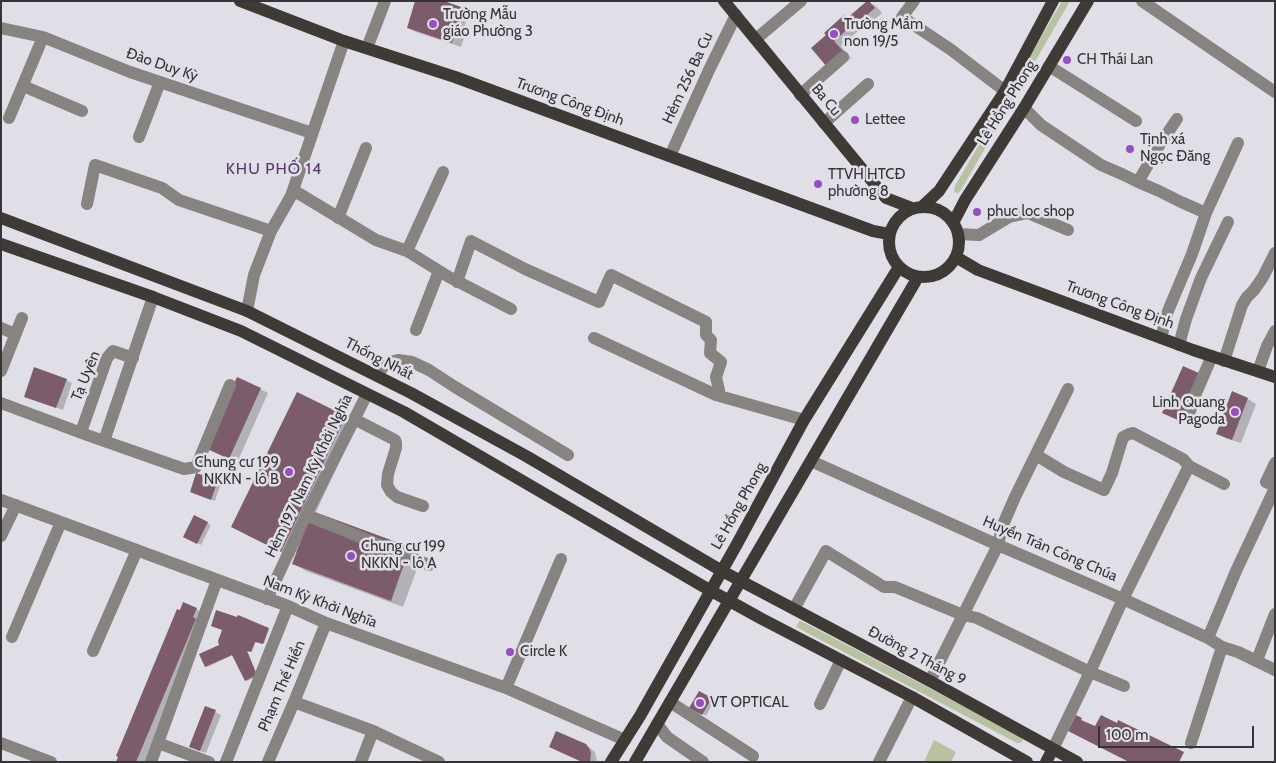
<!DOCTYPE html>
<meta charset="utf-8">
<style>
body{margin:0}
#map{position:relative;width:1276px;height:763px;overflow:hidden;background:#e0dee7;font-family:Cabin,sans-serif}
canvas{display:block}
.frame{position:absolute;inset:0;border:2px solid #353437;pointer-events:none}
.scale{position:absolute;left:1098px;top:726px;width:156px;height:22px;box-sizing:border-box;border:2px solid #353437;border-top:0;padding-left:6px;font-size:15px;line-height:18px;white-space:nowrap;color:#353437;-webkit-text-stroke:4px #e0dee7;paint-order:stroke}
</style>
<div id="map">
<canvas width="1276" height="763"></canvas>
<div class="frame"></div>
<div class="scale">100 m</div>
</div>
<script>
const context = document.querySelector('canvas').getContext('2d');
context.lineJoin = 'round';
function paint(path, color) { context.fillStyle = color; context.fill(path, 'evenodd'); }
const shape = rows => new Path2D(rows.map(r => 'M' + r).join(''));
function trace(path, color, width, dash) { context.strokeStyle = color; context.lineWidth = width; context.lineCap = dash ? 'butt' : 'round'; context.setLineDash(dash || []); context.stroke(path); }
function drawText(font, color, halo, rows, align = 'center') {
  context.font = font + ' Cabin,sans-serif'; context.lineWidth = 5; context.setLineDash([]); context.textBaseline = 'middle'; context.strokeStyle = halo; context.fillStyle = color; for (const [text, x, y, turn = 0] of rows) {
    context.save(); context.translate(x, y); context.rotate((+turn || 0) * Math.PI / 180); context.textAlign = isNaN(turn) ? turn : align; if (halo) context.strokeText(text, 0, 0); context.fillText(text, 0, 0); context.restore();
  }
}
paint(shape([
 [1062,1,1070,1,961,190,958,193,956,193,954,191,955,186],
 [799,621,801,621,1021,736,1023,740,1022,742,1020,743,1017,743,798,628,796,627],
 [934,740,956,752,951,762,924,762]
]), '#b8c1a2');
paint(shape([
 [868,2,876,6,882,13,868,26,866,24,841,46,851,58,836,71,813,48,844,17,848,19],
 [460,9,468,13,465,25,468,26,461,47,416,32,408,27],
 [66,380,72,383,63,410,32,399],
 [1208,380,1188,425,1172,417],
 [260,389,268,393,237,463,207,448],
 [1232,393,1248,399,1256,404,1241,443,1225,438,1217,433],
 [345,417,357,424,315,514,410,548,422,555,403,607,306,571,294,564,298,553,296,552,293,558,245,534],
 [217,481,221,483,215,501,191,492],
 [195,517,211,525,201,545,185,536],
 [196,609,204,613,146,762,117,762],
 [238,617,269,630,264,644,256,641,252,652,247,650,257,676,247,681,233,655,207,667,206,667,221,646],
 [699,693,714,701,706,716,691,707],
 [215,712,221,715,206,753,196,750],
 [586,745,595,752,597,762,583,762]
]), '#0003');
paint(shape([
 [415,1,444,1,461,7,457,19,460,21,452,43,407,28],
 [867,1,869,1,875,8,859,22,858,20,834,41,844,52,827,67,811,48,826,35,824,33,844,15,846,19],
 [1183,366,1201,374,1180,421,1162,413],
 [34,367,67,379,56,408,24,397],
 [237,377,261,388,229,459,205,448],
 [1232,391,1248,398,1232,440,1216,434],
 [297,392,346,416,281,552,231,527],
 [196,473,218,480,211,500,190,492],
 [312,511,410,547,391,601,292,564],
 [194,515,208,522,197,544,183,537],
 [183,602,197,608,193,617,196,619,136,762,116,762,118,757,116,756,177,609,180,610],
 [216,610,237,617,238,615,269,628,263,644,255,642,251,652,247,651,257,675,245,681,232,655,205,667,199,654,219,645,218,641,222,630,211,626],
 [699,691,712,698,702,715,689,708],
 [205,706,216,710,200,751,189,747],
 [1076,715,1082,718,1081,720,1095,726,1101,715,1117,723,1118,720,1184,752,1179,762,1127,762,1127,761,1068,731],
 [556,731,586,744,589,748,591,753,590,762,582,762,549,747]
]), '#7c5c6b');
trace(shape([
 [914,1,902,17,950,49,1005,91],
 [1142,1,1275,92],
 [1,28,43,37,130,72,312,133],
 [756,39,801,1],
 [367,48,385,1],
 [1049,66,1136,121],
 [23,86,82,111],
 [800,95,843,57],
 [1024,108,1041,125,1101,165,1124,175,1138,182,1159,191,1181,202,1206,213],
 [9,118,43,37],
 [824,123,868,84],
 [139,137,160,82],
 [670,156,709,70,736,15],
 [1138,182,1160,144,1177,119],
 [293,190,376,240,407,251,449,277,511,309],
 [87,204,95,165,162,188,179,200,271,231],
 [338,218,366,148],
 [958,234,979,235,1009,217,1028,213,1068,230],
 [407,251,443,172],
 [457,282,471,241,525,269,599,302,611,275,706,322,706,335,711,340,710,353,721,362,716,377,719,390,716,395],
 [247,311,254,275,271,231,291,196,344,41],
 [1,328,15,334],
 [416,330,439,271],
 [594,338,716,395,804,420],
 [1161,338,1168,311,1192,254,1206,213,1238,143],
 [1179,345,1186,319,1201,278,1228,222],
 [1224,361,1242,305,1247,297,1254,290,1263,277,1275,253],
 [1,371,22,318],
 [1258,371,1267,346,1275,331],
 [377,376,383,367,390,362,398,360,412,362,429,370,455,387,568,455],
 [1,403,87,435,184,469,196,467,230,385],
 [1189,414,1196,393,1212,356],
 [354,419,395,440,396,443,396,448,388,474,387,485,391,492,397,497,423,506],
 [81,432,107,358,113,351,133,358],
 [104,441,153,297],
 [1036,455,1064,472,1104,490,1112,473,1123,437,1129,434,1133,433,1183,459,1189,466,1224,484],
 [811,461,998,545,1123,599,1208,638,1222,647,1238,652,1275,670],
 [1275,463,1266,482,1275,486],
 [1,500,288,606,326,623,506,688,625,740],
 [306,515,429,565],
 [1,536,16,505],
 [267,599,306,515,367,394],
 [794,609,826,551,884,587,895,587,963,615,977,618,1090,672,1124,686],
 [12,637,61,522],
 [1208,638,1236,571,1275,488],
 [93,651,137,550],
 [1257,660,1275,614],
 [930,681,998,545,1002,527,1015,497,1068,389],
 [506,688,561,559],
 [294,702,373,731,439,762],
 [670,702,753,756],
 [820,704,841,660],
 [657,724,667,737,703,762],
 [1,743,51,762],
 [158,743,209,762],
 [1191,743,1222,647],
 [1053,749,1090,672,1123,599,1189,466],
 [151,762,217,580],
 [226,762,288,606],
 [268,762,294,702,326,623],
 [361,762,373,731],
 [879,762,912,697]
]), '#878381', 12);
trace(shape([
 [240,1,344,41,455,77,873,231,889,234],
 [724,1,886,198,912,208],
 [923,206,939,191,1005,91,1053,1],
 '889 242a35 35 0 1 1 70 0a35 35 0 1 1-70 0Z',
 [1,218,247,311,411,393,526,456,722,571,930,681,1077,762],
 [953,223,965,200,1024,108,1088,1],
 [1,244,153,297,241,331,404,412,706,588,762,619,912,697,1027,762],
 [956,257,978,270,1193,350,1275,377],
 [611,762,640,716,737,544,804,420,899,267],
 [635,762,918,277],
 [1046,762,1053,749]
]), '#403a37', 12);
for (const [x, y, r, color] of [
 [433,24,5,"#964ec1"],
 [834,34,5,"#964ec1"],
 [1067,60,5,"#964ec1"],
 [855,120,5,"#964ec1"],
 [1130,149,5,"#964ec1"],
 [818,184,5,"#964ec1"],
 [977,212,5,"#964ec1"],
 [1235,412,5,"#964ec1"],
 [289,472,5,"#964ec1"],
 [351,556,5,"#964ec1"],
 [510,652,5,"#964ec1"],
 [700,703,5,"#964ec1"]
]) { const dot = new Path2D(); dot.arc(x, y, r, 0, 2 * Math.PI); context.fillStyle = color; context.fill(dot); trace(dot, '#e0dee7', 2); }
drawText('15px', '#353437', '#e0dee7', [
 ["Trường Mẫu",443,15],
 ["giáo Phường 3",443,32],
 ["Trường Mầm",844,25],
 ["non 19/5",844,42],
 ["CH Thái Lan",1077,60],
 ["Lettee",865,120],
 ["Tịnh xá",1140,140],
 ["Ngọc Đăng",1140,157],
 ["TTVH HTCĐ",828,175],
 ["phường 8",828,192],
 ["phuc loc shop",987,212],
 ["Linh Quang",1225,403,"right"],
 ["Pagoda",1225,420,"right"],
 ["Chung cư 199",279,463,"right"],
 ["NKKN - lô B",279,480,"right"],
 ["Chung cư 199",361,547],
 ["NKKN - lô A",361,564],
 ["Circle K",520,652],
 ["VT OPTICAL",710,703]
], 'left');
drawText('15px', '#353437', '#e0dee7', [
 ["Đào Duy Kỳ",162,65,19],
 ["Hẻm 256 Ba Cu",688,78,-65],
 ["Ba Cu",826,100,50],
 ["Trương Công Định",570,102,20],
 ["Lê Hồng Phong",1007,103,-58],
 ["Trương Công Định",1120,305,20],
 ["Thống Nhất",379,359,27],
 ["Tạ Uyên",86,376,-68],
 ["Hẻm 197 Nam Kỳ Khởi Nghĩa",309,476,-64],
 ["Lê Hồng Phong",739,506,-61],
 ["Huyền Trân Công Chúa",1050,549,23],
 ["Nam Kỳ Khởi Nghĩa",320,602,21],
 ["Đường 2 Tháng 9",917,656,28],
 ["Phạm Thế Hiển",282,686,-67]
]);
context.letterSpacing = '1px';
drawText('16px', '#59366f', '#e0dee7', [
 ["KHU PHỐ 14",274,169]
]);
context.letterSpacing = '0px';
</script>
